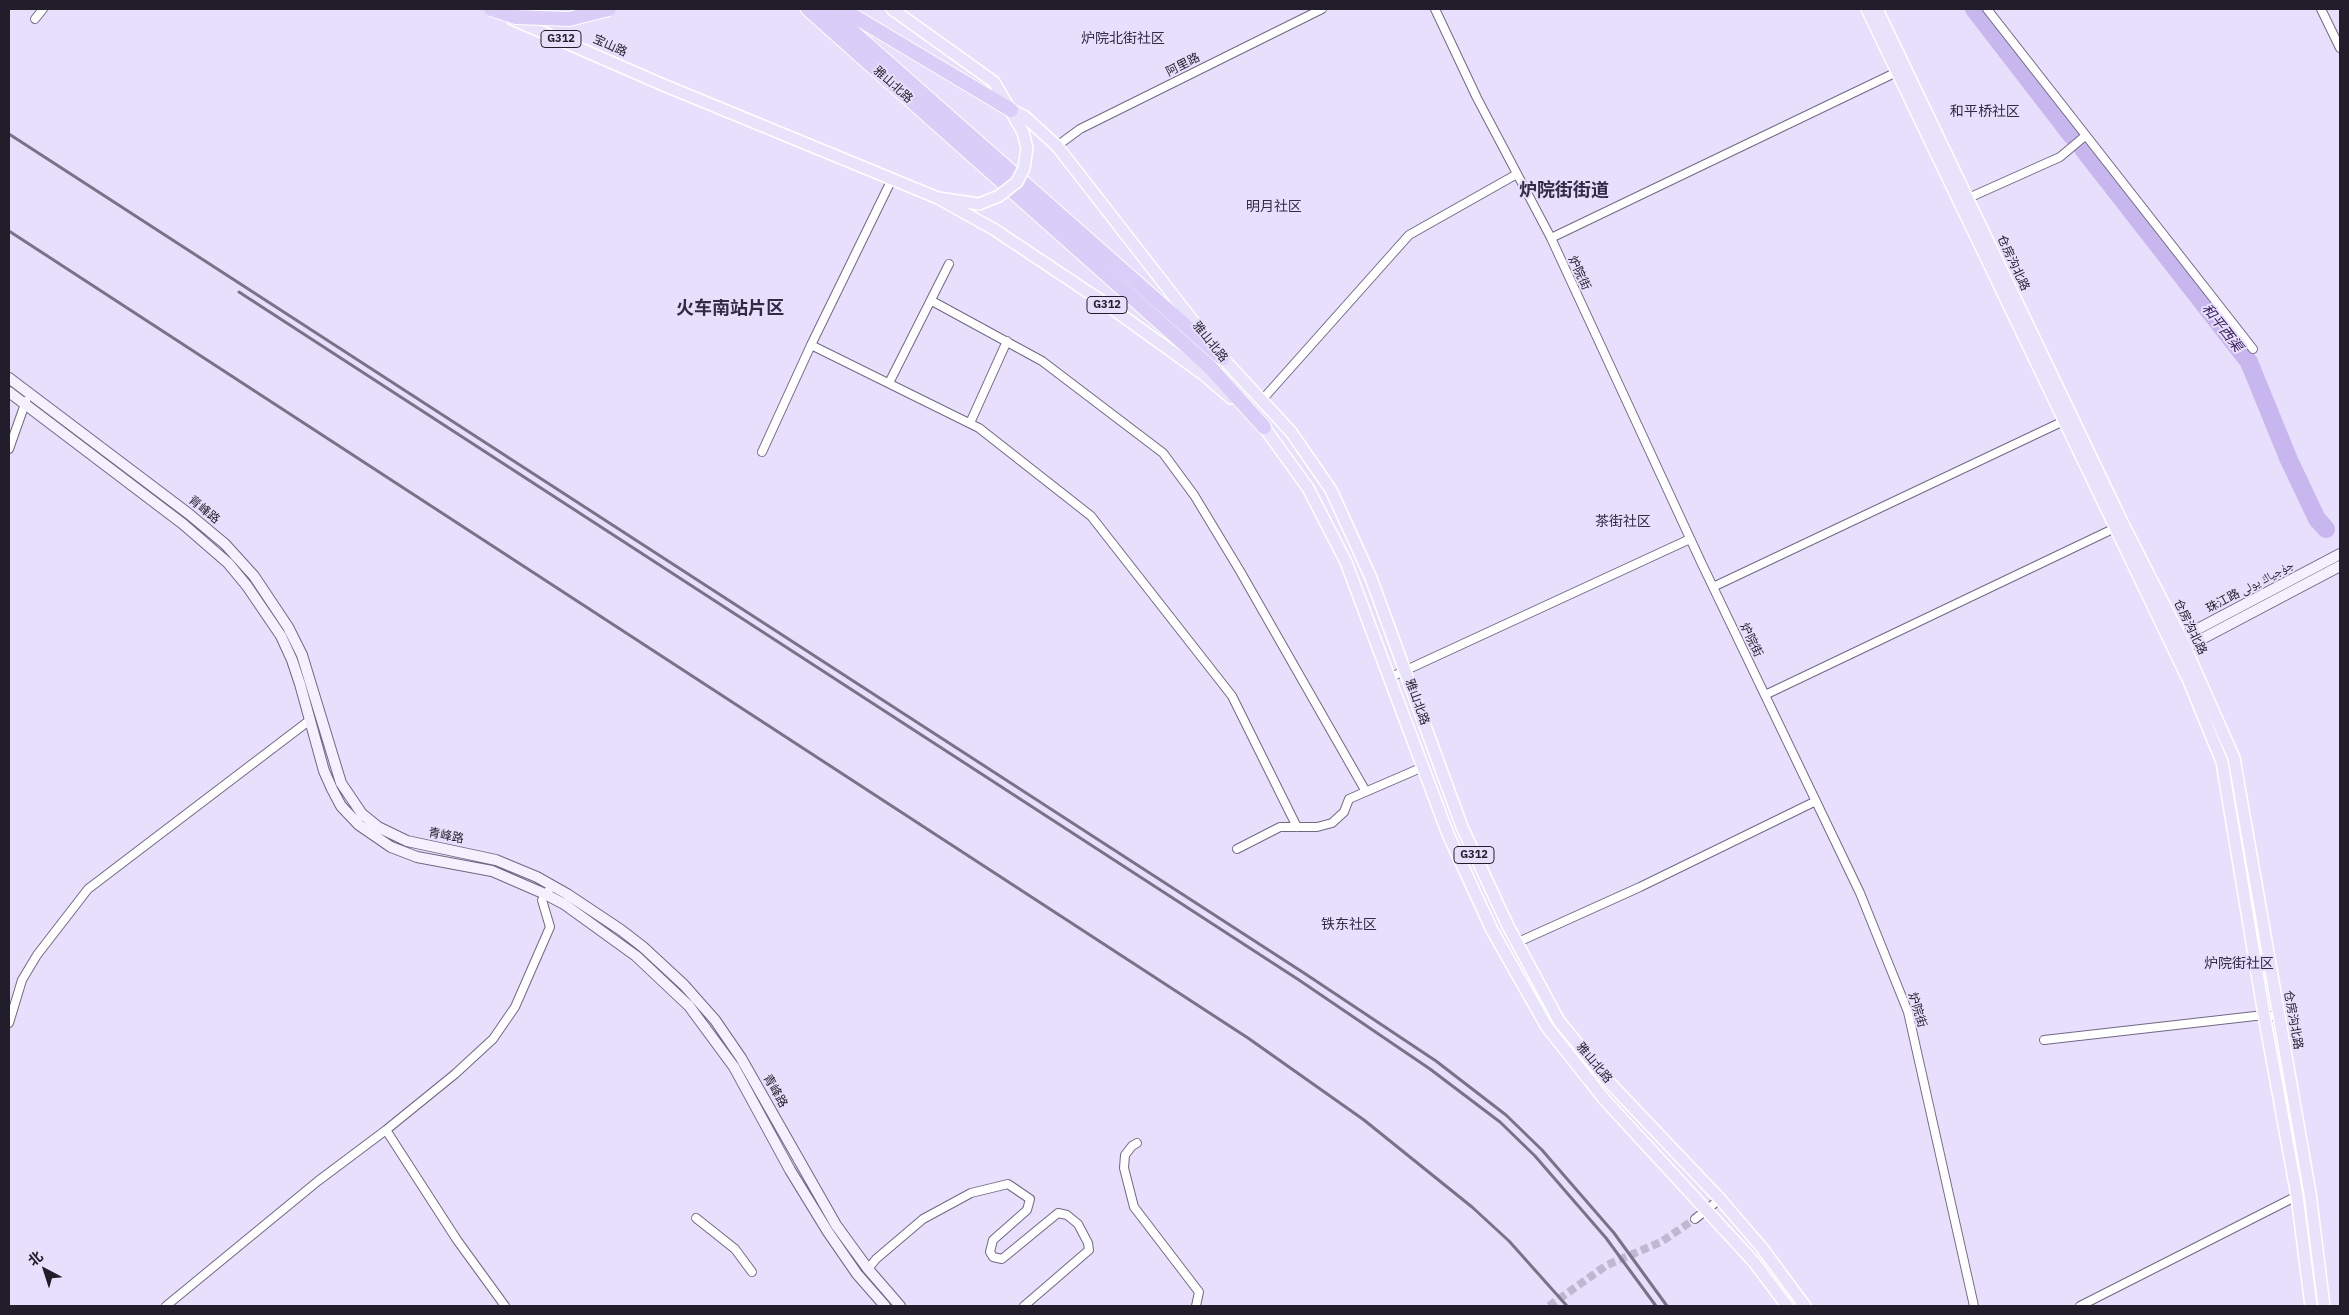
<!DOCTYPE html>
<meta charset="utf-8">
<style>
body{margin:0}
#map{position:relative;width:2349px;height:1315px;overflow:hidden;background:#e7dffb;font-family:"IBM Plex Sans","Noto Sans SC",sans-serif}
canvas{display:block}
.frame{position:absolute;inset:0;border:10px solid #211d2a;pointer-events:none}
.north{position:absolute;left:20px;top:1245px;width:50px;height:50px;-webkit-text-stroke:4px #e7dffb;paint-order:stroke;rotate:320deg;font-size:14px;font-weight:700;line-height:20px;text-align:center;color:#211d2a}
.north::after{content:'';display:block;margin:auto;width:18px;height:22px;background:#211d2a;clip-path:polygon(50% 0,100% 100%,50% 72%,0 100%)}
</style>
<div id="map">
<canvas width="2349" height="1315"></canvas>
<div class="frame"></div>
<div class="north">北</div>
</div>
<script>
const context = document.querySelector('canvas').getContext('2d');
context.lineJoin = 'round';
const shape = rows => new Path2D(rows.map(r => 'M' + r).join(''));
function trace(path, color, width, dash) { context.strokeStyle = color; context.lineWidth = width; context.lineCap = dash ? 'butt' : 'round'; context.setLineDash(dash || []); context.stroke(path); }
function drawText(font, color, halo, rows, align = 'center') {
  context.font = font + ' "IBM Plex Sans","Noto Naskh Arabic","Noto Sans SC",sans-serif'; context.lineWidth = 4; context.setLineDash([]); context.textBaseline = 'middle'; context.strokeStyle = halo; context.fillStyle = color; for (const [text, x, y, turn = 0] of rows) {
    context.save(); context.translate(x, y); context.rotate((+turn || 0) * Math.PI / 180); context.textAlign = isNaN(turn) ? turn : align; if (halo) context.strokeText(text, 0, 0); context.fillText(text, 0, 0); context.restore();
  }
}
trace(shape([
 [1974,9,2072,136],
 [2083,149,2249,362,2289,460,2317,519,2326,529]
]), '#c8b6ef', 18);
trace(shape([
 [1549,1306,1607,1265,1661,1242,1695,1219]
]), '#bfb8d1', 8, [8, 4]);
const street = shape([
 [1435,9,1477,98,1551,238,1701,562,1860,893,1908,1012,1974,1306],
 [1987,9,2253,349],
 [2321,9,2340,48],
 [35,19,43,9],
 [1057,146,1080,129,1322,9],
 [1964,200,2060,157,2085,136],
 [1551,238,1901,70],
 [932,301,1042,361,1163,453,1194,495,1240,571,1365,790],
 [811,345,979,428,1091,516,1232,696,1297,827],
 [889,383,949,264],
 [1262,400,1409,235,1517,174],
 [970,423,1007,341],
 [9,449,26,401],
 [762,452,811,345,892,179],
 [1713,587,2068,419],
 [1389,678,1690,539],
 [1765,695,2115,528],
 [1237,849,1280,827,1317,827,1332,823,1344,812,1349,799,1423,767],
 [1516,943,1640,887,1816,801],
 [9,1023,22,980,37,955,88,889,310,720],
 [2044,1040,2264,1015,2278,1017],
 [1137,1143,1132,1146,1125,1155,1124,1168,1134,1207,1199,1292,1196,1306],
 [696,1218,735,1249,752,1272],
 [1695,1219,1720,1199],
 [868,1269,876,1259,923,1219,971,1193,1008,1184,1030,1199,1027,1210,993,1240,990,1252,993,1257,1002,1259,1058,1213,1067,1215,1078,1224,1088,1243,1089,1250,1024,1306],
 [166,1306,318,1181,386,1130],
 [505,1306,457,1240,386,1130,455,1074,493,1039,515,1007,550,927,542,900,549,890],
 [2080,1306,2297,1196,2310,1193]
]);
const secondary = shape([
 [9,378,189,514,225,544,254,576,288,627,302,655,341,783,362,814,378,827,407,841,496,860,537,877,567,894,621,930,643,947,684,985,715,1020,741,1058,836,1225,868,1269,900,1306],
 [9,392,183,524,228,563,247,586,281,636,292,660,300,684,324,771,332,789,341,806,359,825,391,847,417,857,492,871,545,894,564,904,636,956,689,1006,734,1067,790,1170,828,1232,857,1274,885,1306],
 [2175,641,2340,554],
 [2179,651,2340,566]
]);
const primary = shape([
 [892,9,994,82,1023,132,1027,148],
 [1867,9,2189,681,2222,762,2264,1015,2297,1196,2311,1306],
 [1877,9,2123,524,2181,638,2234,758,2310,1193,2324,1306],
 [512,19,661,84,938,198,979,204],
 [1011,110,1024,116,1057,146,1207,339],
 [938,198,995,230,1106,304,1203,374,1231,398],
 [1217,352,1291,432,1331,490,1371,578,1462,827,1508,926,1559,1021,1608,1081,1720,1199,1762,1248,1805,1306],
 [1258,421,1264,427,1308,488,1346,562,1448,834,1492,930,1547,1027,1604,1099,1754,1262,1787,1306]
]);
const highway = shape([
 [808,9,1209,366,1264,427],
 [827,9,1222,358],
 [842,9,1011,110]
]);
trace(street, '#716886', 10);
trace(secondary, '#716886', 12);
trace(primary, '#fff', 14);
trace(highway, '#fff', 16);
trace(street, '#fff', 8);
trace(secondary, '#f4f0fd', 10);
trace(primary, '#e9e2fb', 11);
trace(highway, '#dacef8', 14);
trace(shape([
 [9,134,1304,973,1436,1061,1506,1115,1542,1150,1614,1233,1667,1306],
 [9,231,1248,1038,1364,1120,1472,1207,1509,1241,1567,1306],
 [239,292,1299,980,1430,1069,1500,1122,1535,1156,1606,1238,1656,1306]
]), '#797387', 3);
const primaryBridge = shape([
 [979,204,999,196,1017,182,1024,168,1027,148]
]);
const highwayBridge = shape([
 [491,9,516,17,569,19,609,9]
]);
trace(primaryBridge, '#fff', 14, []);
trace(highwayBridge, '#fff', 16, []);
trace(primaryBridge, '#e9e2fb', 11);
trace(highwayBridge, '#dacef8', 14);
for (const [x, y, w] of [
 [561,39,40],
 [1107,305,40],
 [1474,855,40]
]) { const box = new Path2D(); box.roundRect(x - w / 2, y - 8.5, w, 17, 4); context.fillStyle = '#e7dffb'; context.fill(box); trace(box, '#211d2a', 1); }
drawText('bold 11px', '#211d2a', null, [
 ["G312",561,39],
 ["G312",1107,305],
 ["G312",1474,855]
]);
drawText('12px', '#211d2a', '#e7dffb', [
 ["宝山路",610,46,24],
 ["阿里路",1183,65,-27],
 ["雅山北路",893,85,42],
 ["仓房沟北路",2013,263,65],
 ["炉院街",1579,273,65],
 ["雅山北路",1210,342,51],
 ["青峰路",204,510,39],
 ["珠江路 جۇجياڭ يولى",2250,587,-28],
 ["仓房沟北路",2190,627,64],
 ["炉院街",1751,640,64],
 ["雅山北路",1417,702,70],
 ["青峰路",446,836,11],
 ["炉院街",1917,1010,73],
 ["仓房沟北路",2293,1020,80],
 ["雅山北路",1594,1063,50],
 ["青峰路",775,1091,60]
]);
drawText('14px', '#332a45', '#e7dffb', [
 ["炉院北街社区",1123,39],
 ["和平桥社区",1985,112],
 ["明月社区",1274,207],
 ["茶街社区",1623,522],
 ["铁东社区",1349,925],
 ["炉院街社区",2239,964]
]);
drawText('italic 14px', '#331758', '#e7dffb', [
 ["和平西渠",2222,328,52]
]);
drawText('bold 18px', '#332a45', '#e7dffb', [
 ["炉院街街道",1564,191],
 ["火车南站片区",730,309]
]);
</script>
